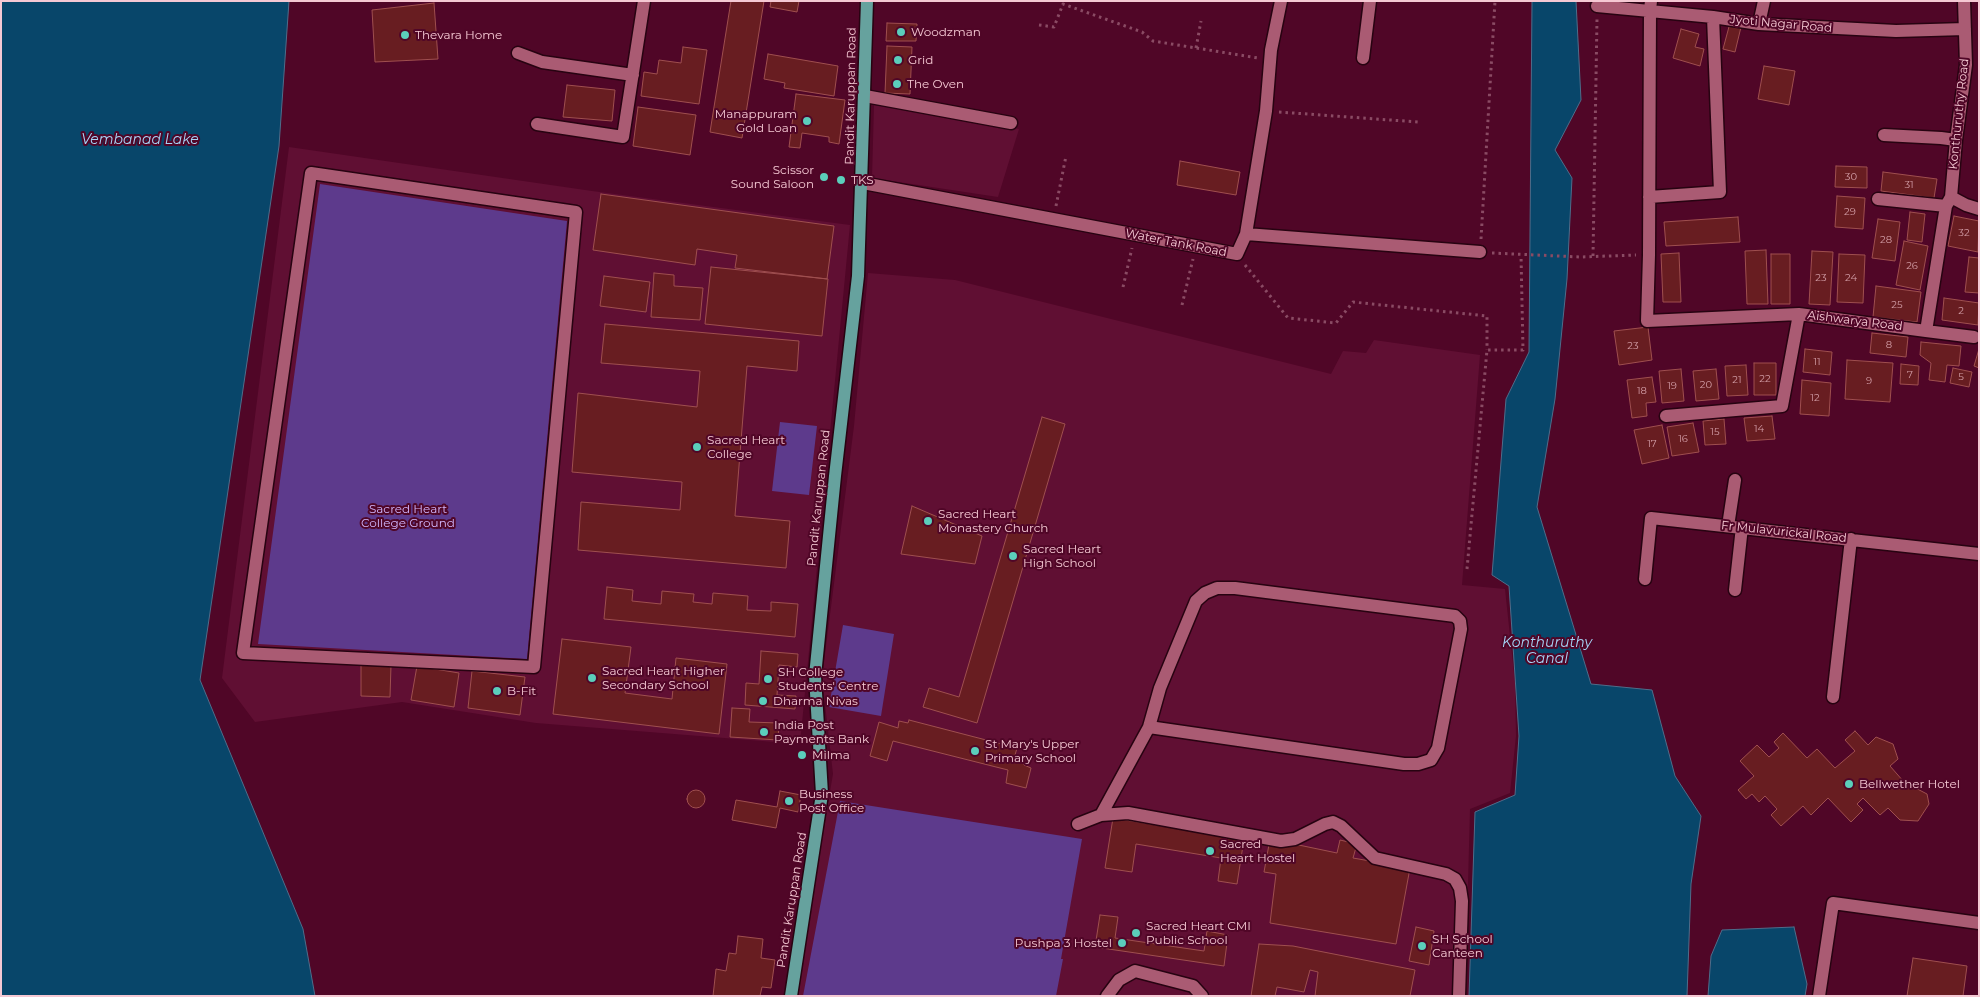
<!DOCTYPE html>
<style>
body{margin:0}
#map{position:relative;width:1980px;height:997px;overflow:hidden;background:#500627;font-family:Montserrat,sans-serif}
canvas{display:block}
.frame{position:absolute;inset:0;border:2px solid #f5c8d3;pointer-events:none}
</style>
<div id="map">
<canvas width="1980" height="997"></canvas>
<div class="frame"></div>
</div>
<script>
const context = document.querySelector('canvas').getContext('2d');
context.lineJoin = 'round';
function paint(path, color) { context.fillStyle = color; context.fill(path, 'evenodd'); }
const shape = rows => new Path2D(rows.map(r => 'M' + r).join(''));
function trace(path, color, width, dash) { context.strokeStyle = color; context.lineWidth = width; context.lineCap = dash ? 'butt' : 'round'; context.setLineDash(dash || []); context.stroke(path); }
function drawText(font, color, halo, rows, align = 'center') {
  context.font = font + ' Montserrat,sans-serif'; context.lineWidth = 4; context.setLineDash([]); context.textBaseline = 'middle'; context.strokeStyle = halo; context.fillStyle = color; for (const [text, x, y, turn = 0] of rows) {
    context.save(); context.translate(x, y); context.rotate((+turn || 0) * Math.PI / 180); context.textAlign = isNaN(turn) ? turn : align; if (halo) context.strokeText(text, 0, 0); context.fillText(text, 0, 0); context.restore();
  }
}
paint(shape([
 [874,105,1019,129,998,197,872,178],
 [289,147,592,191,850,225,800,744,536,723,402,702,255,722,222,678],
 [868,273,955,280,1331,374,1343,351,1366,353,1374,340,1480,355,1462,585,1505,589,1515,683,1516,736,1510,793,1470,809,1465,996,795,996,833,774,822,678,854,426]
]), '#600f33');
paint(shape([
 [320,184,567,221,527,659,258,644],
 [780,422,817,426,809,495,772,491],
 [843,625,894,634,881,716,829,707],
 [840,801,1082,839,1061,959,1063,959,1056,996,803,996]
]), '#5d3a8c');
const water = shape([
 [1,1,289,1,279,146,200,680,303,929,315,996,1,996,1,1],
 [1532,1,1576,1,1581,100,1555,150,1572,178,1567,279,1555,399,1537,507,1591,684,1652,690,1675,776,1701,816,1691,884,1687,996,1469,996,1475,812,1515,795,1519,736,1509,586,1492,575,1506,399,1529,352,1532,1],
 [1794,927,1807,984,1805,996,1708,996,1711,956,1722,930,1794,927]
]);
paint(water, '#08466a');
trace(water, '#4f6d8a', 1);
const building = shape([
 [731,1,764,1,742,138,710,132,731,1],
 [771,1,799,1,797,12,770,7,771,1],
 [434,3,438,59,375,62,372,10,434,3],
 [887,23,917,24,916,41,886,41,887,23],
 [1730,23,1741,27,1735,52,1723,49,1730,23],
 [1681,29,1699,34,1695,47,1704,49,1700,66,1673,58,1681,29],
 [887,46,912,47,910,94,885,93,887,46],
 [683,47,707,50,699,104,641,96,644,72,657,74,659,60,681,63,683,47],
 [768,54,838,66,834,96,784,88,785,83,764,79,768,54],
 [1764,66,1795,71,1789,105,1758,99,1764,66],
 [567,85,615,90,612,121,563,117,567,85],
 [796,94,845,100,839,144,829,142,829,137,802,133,800,148,789,147,796,94],
 [638,107,696,115,690,155,633,146,638,107],
 [1180,161,1240,172,1236,195,1177,185,1180,161],
 [1836,166,1867,167,1867,188,1835,187,1836,166],
 [1883,172,1937,179,1934,198,1881,191,1883,172],
 [601,194,834,226,827,279,735,268,737,255,697,249,695,265,593,250,601,194],
 [1837,196,1865,198,1863,229,1835,227,1837,196],
 [1910,212,1925,214,1922,242,1907,240,1910,212],
 [1954,216,1979,221,1978,252,1948,246,1954,216],
 [1738,217,1740,242,1666,246,1664,222,1738,217],
 [1878,219,1900,222,1895,261,1872,258,1878,219],
 [1904,241,1928,246,1920,290,1896,285,1904,241],
 [1766,250,1768,304,1747,304,1745,251,1766,250],
 [1812,251,1833,252,1830,305,1809,304,1812,251],
 [1679,253,1681,302,1663,302,1661,254,1679,253],
 [1771,254,1790,254,1790,304,1771,304,1771,254],
 [1839,254,1865,255,1863,303,1837,302,1839,254],
 [1969,257,1979,258,1979,293,1965,292,1969,257],
 [711,267,828,279,822,336,705,324,711,267],
 [654,273,674,275,674,286,703,288,700,320,651,317,654,273],
 [604,276,650,282,646,312,600,306,604,276],
 [1876,286,1921,292,1917,322,1873,317,1876,286],
 [1944,298,1979,303,1978,325,1942,320,1944,298],
 [605,324,799,341,797,371,747,366,735,516,790,521,786,568,578,550,581,502,680,510,682,482,572,472,578,393,697,407,700,371,601,363,605,324],
 [1648,327,1652,360,1619,365,1614,331,1648,327],
 [1872,333,1908,337,1906,357,1870,353,1872,333],
 [1921,342,1961,346,1959,366,1947,365,1945,382,1929,380,1931,363,1920,355,1921,342],
 [1805,349,1832,352,1830,375,1803,372,1805,349],
 [1979,349,1979,368,1974,366,1979,349],
 [1847,360,1893,363,1890,402,1845,399,1847,360],
 [1754,363,1776,363,1776,395,1754,395,1754,363],
 [1901,364,1919,366,1918,385,1900,384,1901,364],
 [1746,365,1748,395,1727,396,1725,366,1746,365],
 [1953,368,1972,372,1969,387,1950,383,1953,368],
 [1681,369,1684,401,1662,403,1659,371,1681,369],
 [1716,369,1719,399,1696,401,1693,371,1716,369],
 [1652,377,1656,402,1646,403,1647,416,1632,418,1627,380,1652,377],
 [1802,380,1831,383,1829,416,1800,414,1802,380],
 [1772,416,1775,439,1747,441,1744,418,1772,416],
 [1042,417,1065,424,977,723,923,707,929,688,959,697,1042,417],
 [1724,419,1726,444,1705,445,1703,421,1724,419],
 [1693,423,1699,452,1672,456,1667,427,1693,423],
 [1662,425,1669,458,1642,464,1634,430,1662,425],
 [912,506,982,536,975,564,901,554,912,506],
 [607,587,633,590,632,601,661,604,662,591,694,594,693,602,712,604,713,593,748,596,747,610,771,611,771,602,798,604,795,637,604,619,607,587],
 [562,639,631,647,625,693,672,699,676,658,727,664,719,734,553,714,562,639],
 [761,651,798,654,797,667,779,665,777,695,796,696,795,709,745,705,746,683,759,684,761,651],
 [361,664,391,665,390,697,361,696,361,664],
 [417,666,459,673,454,707,411,700,417,666],
 [472,671,525,677,520,715,468,708,472,671],
 [732,708,750,709,749,722,779,723,778,740,730,737,732,708],
 [909,720,1017,748,1015,755,1025,758,1024,765,1031,768,1026,788,1006,783,1008,770,893,741,887,761,870,756,879,722,898,728,899,721,908,723,909,720],
 [1855,731,1868,745,1876,737,1893,744,1898,759,1890,766,1904,782,1927,794,1929,804,1918,821,1900,820,1888,808,1880,815,1863,798,1857,804,1863,810,1851,822,1828,798,1811,815,1803,806,1781,826,1771,815,1777,809,1765,796,1759,802,1752,794,1746,799,1738,790,1754,776,1740,761,1757,745,1769,757,1779,748,1774,742,1783,733,1807,758,1817,749,1835,768,1855,751,1845,740,1855,731],
 '687 799a9 9 0 1 1 18 0a9 9 0 1 1-18 0Z',
 [780,791,801,795,798,812,780,808,776,828,732,820,736,800,777,807,780,791],
 [1113,818,1244,839,1237,884,1218,881,1221,858,1136,844,1132,872,1105,868,1113,818],
 [1270,839,1337,853,1340,840,1357,844,1353,858,1410,868,1396,944,1270,923,1276,874,1264,872,1270,839],
 [1100,915,1118,917,1115,938,1204,951,1207,931,1228,935,1224,966,1095,947,1100,915],
 [1416,927,1434,931,1429,965,1409,961,1416,927],
 [738,936,763,939,761,958,775,960,771,988,762,987,760,996,713,996,716,969,726,971,729,953,736,954,738,936],
 [1259,944,1293,946,1415,970,1410,996,1315,996,1318,972,1310,970,1304,992,1277,987,1275,996,1251,996,1259,944],
 [1913,958,1967,966,1963,996,1907,996,1913,958]
]);
paint(building, '#681d21');
trace(building, '#9f4f4f', 1);
const minor = shape([
 [1651,1,1650,10,1649,255,1647,321,1799,314,1926,331,1946,206,1951,197,1956,140,1966,65,1964,1],
 [1597,6,1713,17,1759,24,1896,31,1965,29],
 [1759,24,1764,1],
 [518,53,542,62,633,75],
 [1363,58,1370,1],
 [865,96,1011,123],
 [537,124,623,137,644,1],
 [1884,135,1941,138,1956,140],
 [311,173,576,212,534,667,243,653,311,173],
 [863,183,1237,254,1246,234,1266,111,1271,50,1281,1],
 [1649,197,1720,192,1713,17],
 [1951,197,1966,205,1979,209],
 [1878,199,1946,206],
 [1246,234,1480,252],
 [1926,331,1974,337],
 [1666,416,1782,406,1799,314],
 [1728,526,1735,480],
 [1645,579,1651,518,1979,554],
 [1735,590,1742,527],
 [1833,697,1851,539],
 [1101,815,1149,727,1160,688,1196,601,1205,593,1217,588,1235,588,1455,616,1460,621,1461,629,1438,748,1431,760,1418,764,1404,764,1149,727],
 [1078,824,1101,815,1128,813,1281,841,1295,839,1325,824,1333,822,1341,826,1375,858,1446,874,1455,879,1460,888,1462,901,1459,996],
 [1107,996,1119,980,1135,971,1193,986,1202,996],
 [1819,996,1833,903,1979,923]
]);
const major = shape([
 [791,996,822,794,815,676,835,476,858,276,867,1]
]);
trace(minor, '#270311', 15);
trace(major, '#270311', 15);
trace(shape([
 [1039,25,1054,27,1063,4,1142,32,1153,41,1258,58],
 [1196,48,1201,21],
 [1279,112,1418,122],
 [1056,206,1066,156],
 [1481,239,1495,1],
 [1492,253,1580,257,1636,255],
 [1593,256,1597,19],
 [1245,265,1288,318,1336,323,1353,302,1487,316,1487,350],
 [1123,287,1132,248],
 [1182,305,1193,259],
 [1467,569,1487,350,1523,350,1521,255]
]), '#8a4b64', 3, [2.5, 4]);
trace(minor, '#aa5b73', 12);
trace(major, '#66a29e', 12);
for (const [x, y, r, color] of [
 [901,32,5,"#5bcebb"],
 [405,35,5,"#5bcebb"],
 [898,60,5,"#5bcebb"],
 [897,84,5,"#5bcebb"],
 [807,121,5,"#5bcebb"],
 [824,177,5,"#5bcebb"],
 [841,180,5,"#5bcebb"],
 [697,447,5,"#5bcebb"],
 [928,521,5,"#5bcebb"],
 [1013,556,5,"#5bcebb"],
 [592,678,5,"#5bcebb"],
 [768,679,5,"#5bcebb"],
 [497,691,5,"#5bcebb"],
 [763,701,5,"#5bcebb"],
 [764,732,5,"#5bcebb"],
 [975,751,5,"#5bcebb"],
 [802,755,5,"#5bcebb"],
 [1849,784,5,"#5bcebb"],
 [789,801,5,"#5bcebb"],
 [1210,851,5,"#5bcebb"],
 [1136,933,5,"#5bcebb"],
 [1122,943,5,"#5bcebb"],
 [1422,946,5,"#5bcebb"]
]) { const dot = new Path2D(); dot.arc(x, y, r, 0, 2 * Math.PI); context.fillStyle = color; context.fill(dot); trace(dot, '#500627', 2); }
drawText('10px', '#d29da6', null, [
 ["30",1851,177],
 ["31",1909,185],
 ["29",1850,212],
 ["32",1964,233],
 ["28",1886,240],
 ["26",1912,266],
 ["23",1821,278],
 ["24",1851,278],
 ["25",1897,305],
 ["2",1961,311],
 ["8",1889,345],
 ["23",1633,346],
 ["11",1817,362],
 ["7",1910,375],
 ["5",1961,377],
 ["22",1765,379],
 ["21",1737,380],
 ["9",1869,381],
 ["20",1706,385],
 ["19",1672,386],
 ["18",1642,391],
 ["12",1815,398],
 ["14",1759,429],
 ["15",1715,432],
 ["16",1683,439],
 ["17",1652,444]
]);
drawText('12px', '#f5c8d3', '#500627', [
 ["Jyoti Nagar Road",1781,24,5],
 ["Pandit Karuppan Road",851,96,-89],
 ["Konthuruthy Road",1959,114,-84],
 ["Water Tank Road",1176,243,11],
 ["Aishwarya Road",1855,321,7],
 ["Pandit Karuppan Road",819,498,-84],
 ["Fr Mulavurickal Road",1784,532,6],
 ["Pandit Karuppan Road",792,900,-81]
]);
drawText('12px', '#f5c8d3', '#500627', [
 ["Woodzman",911,32],
 ["Thevara Home",415,35],
 ["Grid",908,60],
 ["The Oven",907,84],
 ["Manappuram",797,114,"right"],
 ["Gold Loan",797,128,"right"],
 ["Scissor",814,170,"right"],
 ["Sound Saloon",814,184,"right"],
 ["TKS",851,180],
 ["Sacred Heart",707,440],
 ["College",707,454],
 ["Sacred Heart",938,514],
 ["Monastery Church",938,528],
 ["Sacred Heart",1023,549],
 ["High School",1023,563],
 ["Sacred Heart Higher",602,671],
 ["Secondary School",602,685],
 ["SH College",778,672],
 ["Students' Centre",778,686],
 ["B-Fit",507,691],
 ["Dharma Nivas",773,701],
 ["India Post",774,725],
 ["Payments Bank",774,739],
 ["St Mary's Upper",985,744],
 ["Primary School",985,758],
 ["Milma",812,755],
 ["Bellwether Hotel",1859,784],
 ["Business",799,794],
 ["Post Office",799,808],
 ["Sacred",1220,844],
 ["Heart Hostel",1220,858],
 ["Sacred Heart CMI",1146,926],
 ["Public School",1146,940],
 ["SH School",1432,939],
 ["Canteen",1432,953],
 ["Pushpa 3 Hostel",1112,943,"right"]
], 'left');
drawText('12px', '#d0b6fd', '#500627', [
 ["Sacred Heart",408,509],
 ["College Ground",408,523]
]);
drawText('italic 14px', '#a7d5f7', '#500627', [
 ["Vembanad Lake",140,140],
 ["Konthuruthy",1547,643],
 ["Canal",1547,659]
]);
</script>
